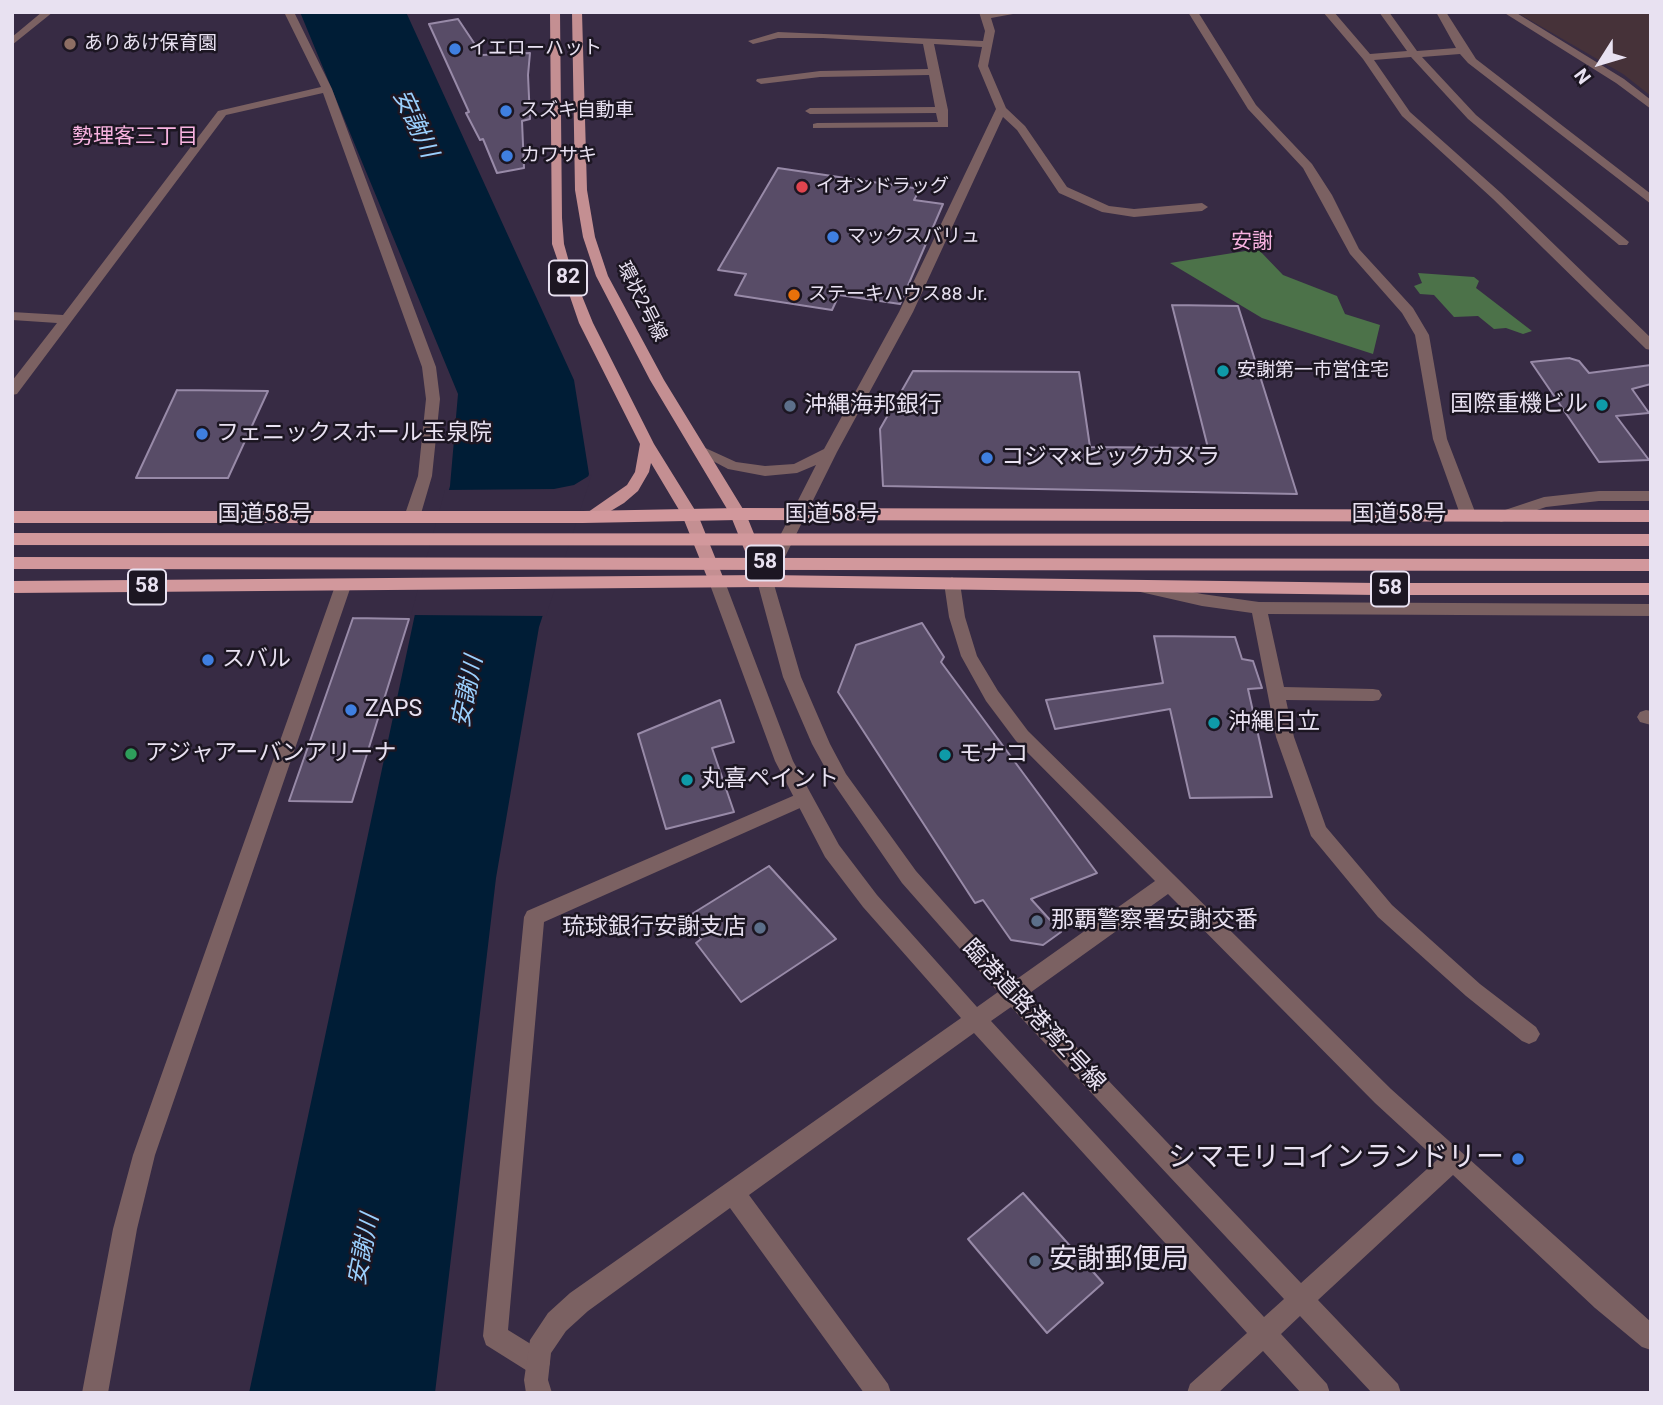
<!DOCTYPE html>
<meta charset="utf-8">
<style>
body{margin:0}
#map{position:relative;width:1663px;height:1405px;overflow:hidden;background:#372b44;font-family:Roboto,sans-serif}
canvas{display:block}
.frame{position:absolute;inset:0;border:14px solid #e8e1f1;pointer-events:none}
.north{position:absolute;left:1565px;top:28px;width:70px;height:70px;-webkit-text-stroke:5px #1c1622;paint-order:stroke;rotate:233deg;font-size:19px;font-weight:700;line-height:28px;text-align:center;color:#e8e1f1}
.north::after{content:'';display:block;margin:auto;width:24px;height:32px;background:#e8e1f1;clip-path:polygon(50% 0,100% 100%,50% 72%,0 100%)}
</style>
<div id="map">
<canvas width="1663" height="1405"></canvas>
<div class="frame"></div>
<div class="north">N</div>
</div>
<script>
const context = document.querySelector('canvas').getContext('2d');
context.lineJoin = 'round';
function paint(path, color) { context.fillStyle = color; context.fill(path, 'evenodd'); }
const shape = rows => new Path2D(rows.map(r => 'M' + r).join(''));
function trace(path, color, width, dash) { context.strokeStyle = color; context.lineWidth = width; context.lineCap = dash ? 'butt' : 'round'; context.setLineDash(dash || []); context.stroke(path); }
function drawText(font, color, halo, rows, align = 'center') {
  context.font = font + ' Roboto,"Noto Sans JP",sans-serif'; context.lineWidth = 5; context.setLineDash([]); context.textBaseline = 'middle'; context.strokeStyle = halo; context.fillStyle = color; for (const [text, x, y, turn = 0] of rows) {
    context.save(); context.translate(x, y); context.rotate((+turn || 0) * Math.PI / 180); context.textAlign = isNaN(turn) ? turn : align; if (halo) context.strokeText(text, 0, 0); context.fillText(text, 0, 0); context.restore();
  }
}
paint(shape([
 [1516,12,1651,14,1651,96,1623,74]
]), '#463239');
paint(shape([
 [1258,249,1283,275,1337,296,1345,314,1380,325,1373,354,1262,318,1170,263],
 [1418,273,1474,277,1479,281,1476,288,1532,331,1523,334,1506,328,1494,329,1478,316,1454,317,1434,295,1420,294,1414,286,1422,283]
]), '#4c7249');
paint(shape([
 [300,12,406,12,574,380,589,474,539,627,496,878,435,1393,249,1393,415,614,450,486,458,394]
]), '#001d36');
paint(shape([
 [592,474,546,616,411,615,445,490,554,489,574,485]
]), '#372b44');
const building = shape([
 [458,19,482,55,530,53,528,75,530,119,522,121,524,168,497,173,483,139,480,140,466,113,469,112,429,24,458,19],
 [778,168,920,189,914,200,943,204,900,304,839,295,832,310,735,295,746,274,718,270,778,168],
 [1172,305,1238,306,1297,494,883,486,880,429,913,371,1079,372,1090,447,1208,448,1172,305],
 [1569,358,1579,361,1589,373,1651,365,1651,384,1632,389,1649,413,1616,416,1649,460,1599,462,1531,362,1569,358],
 [177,390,268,391,228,478,136,478,177,390],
 [353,618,409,619,352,802,289,801,353,618],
 [922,623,944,657,941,662,1097,873,1031,899,1061,932,1043,945,1011,940,983,900,975,903,838,692,856,645,922,623],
 [1154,636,1235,637,1242,659,1253,661,1262,688,1248,689,1272,797,1190,798,1170,709,1055,729,1046,700,1163,683,1154,636],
 [720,700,734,742,712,748,734,812,666,829,638,734,720,700],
 [769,866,836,939,741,1002,696,943,701,939,687,917,769,866],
 [1023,1193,1103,1283,1047,1333,968,1239,1023,1193]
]);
paint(building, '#584c67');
trace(building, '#988aa8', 2);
paint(shape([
 [42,12,53,12,12,45,12,37,42,12],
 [284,12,294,12,332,89,436,367,440,399,432,476,420,517,412,522,404,517,418,476,426,399,422,367,323,93,226,115,17,394,12,395,12,381,57,323,12,320,12,312,63,315,218,111,321,87,284,12],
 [979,12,1024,12,991,18,995,31,988,66,1006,108,1025,126,1067,187,1109,206,1134,209,1202,203,1208,207,1202,211,1134,217,1102,212,1059,193,1017,130,1003,117,913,312,837,452,773,581,771,585,759,585,757,581,816,465,797,473,765,476,728,469,694,451,701,446,736,462,765,466,794,464,824,449,899,312,996,109,978,66,982,47,934,44,948,110,948,127,813,128,813,124,817,123,938,122,936,113,810,114,805,111,810,108,935,107,929,75,820,77,761,84,756,81,757,79,820,71,928,69,923,44,823,38,778,38,753,44,748,41,778,32,983,41,985,31,979,12],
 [1188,12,1198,12,1256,105,1312,164,1332,195,1359,249,1413,308,1429,335,1447,439,1477,517,1474,521,1464,521,1461,517,1433,439,1415,335,1402,313,1350,254,1303,168,1248,109,1188,12],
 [1323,12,1334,12,1370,54,1407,51,1379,12,1389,12,1417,51,1456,48,1436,12,1446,12,1476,59,1651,194,1651,204,1468,63,1460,54,1422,57,1476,115,1629,242,1627,245,1619,245,1468,119,1411,57,1374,60,1410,112,1501,193,1651,338,1651,350,1646,349,1493,199,1402,116,1363,59,1323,12],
 [1503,12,1515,12,1624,79,1651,100,1651,109,1616,83,1503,12],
 [1599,491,1651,491,1651,501,1599,501,1546,507,1501,522,1493,517,1496,513,1544,497,1599,491],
 [343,580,351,586,155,1155,137,1229,108,1393,82,1393,113,1229,133,1155,335,586,343,580],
 [1142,581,1202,594,1259,602,1651,604,1651,616,1268,614,1284,687,1373,689,1379,690,1382,695,1379,700,1373,701,1286,700,1294,737,1326,827,1392,905,1480,984,1536,1027,1540,1034,1536,1041,1529,1044,1522,1041,1466,996,1378,917,1311,836,1276,737,1252,613,1202,606,1136,591,1134,587,1136,583,1142,581],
 [1646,710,1651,711,1651,725,1640,722,1637,717,1640,712,1646,710],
 [802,792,809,794,811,799,809,804,544,922,508,1330,547,1354,550,1363,547,1372,538,1375,529,1372,486,1345,483,1336,524,917,527,911,802,792]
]), '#7b6162');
paint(shape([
 [765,575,773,581,801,677,830,744,846,774,916,871,1014,981,1155,881,1016,741,986,701,961,656,949,617,944,583,952,577,960,583,965,617,977,656,998,691,1028,731,1391,1089,1651,1322,1651,1350,1642,1347,1595,1308,1453,1175,1318,1300,1398,1384,1401,1393,1372,1393,1300,1316,1281,1334,1327,1384,1330,1393,1301,1393,1263,1351,1218,1393,1187,1393,1190,1384,1247,1333,974,1033,749,1195,888,1384,891,1393,864,1393,730,1208,588,1311,566,1331,551,1353,548,1380,552,1393,526,1393,524,1380,530,1340,548,1313,570,1293,961,1018,863,907,825,857,775,761,709,582,711,578,723,578,725,582,793,761,839,845,877,895,977,1007,998,992,902,883,834,784,812,744,783,677,757,581,765,575],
 [1168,894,1375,1103,1437,1160,1301,1283,1027,995,1168,894],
 [1011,1007,1284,1299,1264,1317,991,1021,1011,1007]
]), '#7b6162');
paint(shape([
 [550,12,560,12,562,218,564,244,571,269,593,323,654,444,698,515,725,582,723,586,711,586,709,582,682,515,651,463,649,472,638,491,624,503,594,521,584,521,581,517,627,485,635,472,640,444,579,323,552,244,550,12],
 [572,12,582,12,587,190,595,237,608,276,664,380,746,514,773,581,771,585,759,585,757,581,730,514,650,380,596,276,583,237,575,190,572,12]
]), '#c48f92');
paint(shape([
 [738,508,1651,510,1651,522,738,520,583,523,12,523,12,511,583,511,738,508],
 [12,533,1651,534,1651,546,12,545,12,533],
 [12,557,1651,559,1651,571,12,569,12,557],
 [765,575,1377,583,1651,583,1651,595,1377,595,765,587,12,593,12,581,765,575]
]), '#d2989c');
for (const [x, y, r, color] of [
 [70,44,7,"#8d6e63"],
 [455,49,7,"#3f7fe0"],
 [506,111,7,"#3f7fe0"],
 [507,156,7,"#3f7fe0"],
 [802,187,7,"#e0444e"],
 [833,237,7,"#3f7fe0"],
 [794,295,7,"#e8710a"],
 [1223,371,7,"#0f9aa8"],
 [1602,405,7,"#0f9aa8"],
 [790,406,7,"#5c6f8a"],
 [202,434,7,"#3f7fe0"],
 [987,458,7,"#3f7fe0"],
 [208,660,7,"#3f7fe0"],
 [351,710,7,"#3f7fe0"],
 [1214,723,7,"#0f9aa8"],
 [131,754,7,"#2e9e5b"],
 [945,755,7,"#0f9aa8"],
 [687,780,7,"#0f9aa8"],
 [1037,921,7,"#5c6f8a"],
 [760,928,7,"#5c6f8a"],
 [1518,1159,7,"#3f7fe0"],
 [1035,1261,7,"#5c6f8a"]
]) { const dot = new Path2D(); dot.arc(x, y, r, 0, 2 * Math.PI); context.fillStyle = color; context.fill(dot); trace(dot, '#1c1622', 2.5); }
drawText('19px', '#e8e1f1', '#1c1622', [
 ["ありあけ保育園",84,44],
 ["イエローハット",469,49],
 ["スズキ自動車",520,111],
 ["カワサキ",521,156],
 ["イオンドラッグ",816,187],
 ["マックスバリュ",847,237],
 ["ステーキハウス88 Jr.",808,295],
 ["安謝第一市営住宅",1237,371]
], 'left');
drawText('19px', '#e8e1f1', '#1c1622', [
 ["環状2号線",641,302,63]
]);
drawText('21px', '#f8b2e0', '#1c1622', [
 ["勢理客三丁目",135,138]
]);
drawText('21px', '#f8b2e0', '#1c1622', [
 ["安謝",1252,243]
]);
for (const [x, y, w] of [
 [568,278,38],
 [765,563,38],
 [147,587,38],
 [1390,589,38]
]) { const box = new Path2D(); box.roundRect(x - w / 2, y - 17.5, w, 35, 5); context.fillStyle = '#1c1622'; context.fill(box); trace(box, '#e8e1f1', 2); }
drawText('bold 21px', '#e8e1f1', null, [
 ["82",568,278],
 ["58",765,563],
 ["58",147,587],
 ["58",1390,589]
]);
drawText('23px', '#e8e1f1', '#1c1622', [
 ["国際重機ビル",1588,405,"right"],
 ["沖縄海邦銀行",804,406],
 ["フェニックスホール玉泉院",216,434],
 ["コジマ×ビックカメラ",1001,458],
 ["スバル",222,660],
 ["ZAPS",365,710],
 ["沖縄日立",1228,723],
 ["アジャアーバンアリーナ",145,754],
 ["モナコ",959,755],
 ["丸喜ペイント",701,780],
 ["那覇警察署安謝交番",1051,921],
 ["琉球銀行安謝支店",746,928,"right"]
], 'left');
drawText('23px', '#e8e1f1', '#1c1622', [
 ["国道58号",265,515],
 ["国道58号",832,515],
 ["国道58号",1399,515],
 ["臨港道路港湾2号線",1033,1016,47]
]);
drawText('italic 24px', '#9bd0fe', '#1c1622', [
 ["安謝川",414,124,65],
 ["安謝川",469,692,-79],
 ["安謝川",365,1250,-79]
]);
drawText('28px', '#e8e1f1', '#1c1622', [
 ["シマモリコインランドリー",1504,1159],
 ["安謝郵便局",1049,1261,"left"]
], 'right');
</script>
